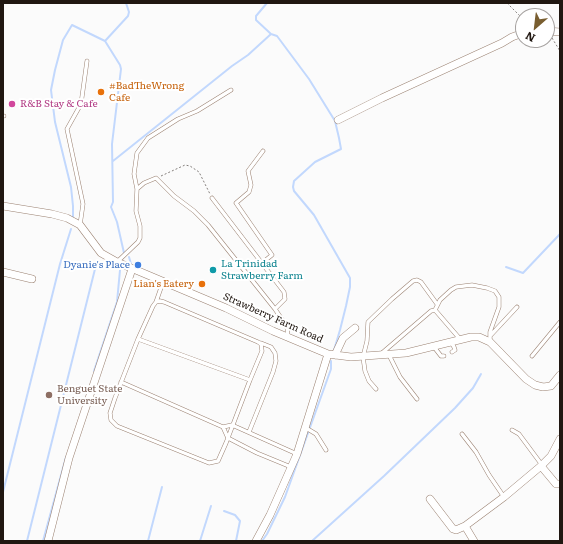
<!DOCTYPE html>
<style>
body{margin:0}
#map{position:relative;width:563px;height:544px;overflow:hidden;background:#fbfbfb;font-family:Literata,serif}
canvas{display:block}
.frame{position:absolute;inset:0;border:4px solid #201711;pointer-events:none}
.north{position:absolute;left:515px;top:8px;width:40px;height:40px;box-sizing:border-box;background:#fff;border:1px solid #a6a2a0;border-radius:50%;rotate:208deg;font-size:11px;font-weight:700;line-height:16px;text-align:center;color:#201711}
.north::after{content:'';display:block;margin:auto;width:14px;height:18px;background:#795e30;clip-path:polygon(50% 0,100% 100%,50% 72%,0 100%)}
</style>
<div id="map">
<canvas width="563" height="544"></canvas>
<div class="frame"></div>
<div class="north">N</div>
</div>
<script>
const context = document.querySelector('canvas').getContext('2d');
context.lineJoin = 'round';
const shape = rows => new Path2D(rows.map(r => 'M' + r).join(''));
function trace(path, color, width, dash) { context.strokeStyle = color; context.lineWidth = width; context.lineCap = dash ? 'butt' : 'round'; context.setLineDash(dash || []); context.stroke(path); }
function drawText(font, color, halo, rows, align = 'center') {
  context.font = font + ' Literata,serif'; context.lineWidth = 4; context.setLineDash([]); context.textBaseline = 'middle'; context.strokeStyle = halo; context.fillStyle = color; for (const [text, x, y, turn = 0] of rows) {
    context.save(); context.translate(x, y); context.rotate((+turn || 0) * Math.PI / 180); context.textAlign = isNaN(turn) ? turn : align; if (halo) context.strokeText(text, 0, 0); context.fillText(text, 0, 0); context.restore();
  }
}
trace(shape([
 [267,3,256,16,256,20,271,34,277,36,309,79,335,121,339,138,341,149,315,162,294,181,293,187,294,191,314,215,350,278,350,287,346,306,340,330,334,350],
 [105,41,128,16,129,12,126,3],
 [113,161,232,66,248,55,271,34],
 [73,219,73,206,71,187,55,122,51,90,55,70,63,40,72,25,105,41,120,65,121,69,112,144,113,202,111,207,117,222,124,253],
 [129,257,131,264],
 [506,267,523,273,560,234],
 [94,371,117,302,120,270],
 [3,492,60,264,71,229],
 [224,511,235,515,240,521,236,541],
 [27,541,97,261],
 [43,541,66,457],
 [148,541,162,487],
 [200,541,211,506],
 [262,541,267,534,285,497,331,369,331,361],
 [312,541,384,476,455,408,473,388,481,374]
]), '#c2d8fd', 2);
const lane = shape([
 [3,116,4,116],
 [137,189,134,174,137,153,148,138,178,119,197,111,231,90],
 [212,198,284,292,285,299,275,309],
 [80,225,83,204,67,129,81,104,87,61],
 [117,262,138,242,140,238,140,226,136,211,137,189,144,183,156,178,174,196,194,211,208,225,275,309,287,327,288,337],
 [262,263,272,255,236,203,249,192,251,185,248,171,263,151],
 [156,302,163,282],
 [435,310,460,339],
 [490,336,517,307],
 [138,339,250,380,226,443,218,461,209,463,117,426,111,420,110,413,115,398,138,339],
 [138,339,153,306,156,302,160,301,164,302,258,342,261,344,262,351,250,380],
 [451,342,454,347,455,350,452,352],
 [434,347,441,356,444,356],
 [382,353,431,311,435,310,440,300,451,290,456,287,472,285,487,288,495,291,499,297,499,307,490,332,490,342],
 [389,355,400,377,417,399],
 [532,356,560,322],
 [121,382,223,427,228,438,257,453,291,467],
 [376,389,369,381,365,371,363,357,367,341,368,322,392,299,413,281,417,280,421,282,437,304],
 [223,427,232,425,297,454],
 [306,428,316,434,326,450],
 [512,430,519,434,542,465],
 [249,432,273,372,276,361,275,353,271,347,261,343],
 [462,434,476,452,489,475,504,497]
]);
const street = shape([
 [547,31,560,32],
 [338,120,382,98,502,43,512,37,523,33],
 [3,206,52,214,67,218,80,225,101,253,117,262,226,308,273,331,328,354,351,357,406,353,471,337,479,337,490,342,526,379,535,385,543,387,551,386,560,375],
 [3,272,32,279],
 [335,355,343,338,355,328],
 [541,466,556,484,560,484],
 [430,499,453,529,456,530,465,526],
 [48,541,69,458,132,269],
 [256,541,270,515,297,454,328,354],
 [474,541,465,526,504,497,541,466,551,456,560,439]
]);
trace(lane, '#9b8272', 4.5);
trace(street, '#9b8272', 8);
trace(shape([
 [507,3,523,19],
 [552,38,560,51],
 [161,176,185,165,190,166,199,172,210,194]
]), '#847f7c', 1, [2, 2]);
trace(lane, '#fff', 3.5);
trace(street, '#fff', 7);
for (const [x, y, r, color] of [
 [101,92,4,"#e8710a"],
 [12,104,4,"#d1479c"],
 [138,265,4,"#3f7fe0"],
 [213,270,4,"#0f9aa8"],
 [202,284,4,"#e8710a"],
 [49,395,4,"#8d6e63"]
]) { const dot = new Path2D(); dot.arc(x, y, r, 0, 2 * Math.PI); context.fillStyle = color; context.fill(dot); trace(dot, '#fff', 1.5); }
drawText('10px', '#c56008', '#fff', [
 ["#BadTheWrong",109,86],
 ["Cafe",109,98],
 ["Lian's Eatery",194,284,"right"]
], 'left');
drawText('10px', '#b23c85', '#fff', [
 ["R&B Stay & Cafe",20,104]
], 'left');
drawText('10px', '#0d838f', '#fff', [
 ["La Trinidad",221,264],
 ["Strawberry Farm",221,276]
], 'left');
drawText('10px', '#366cbe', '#fff', [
 ["Dyanie's Place",130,265]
], 'right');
drawText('10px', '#201711', '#fff', [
 ["Strawberry Farm Road",273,318,24]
]);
drawText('10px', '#785e54', '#fff', [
 ["Benguet State",57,389],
 ["University",57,401]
], 'left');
</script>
